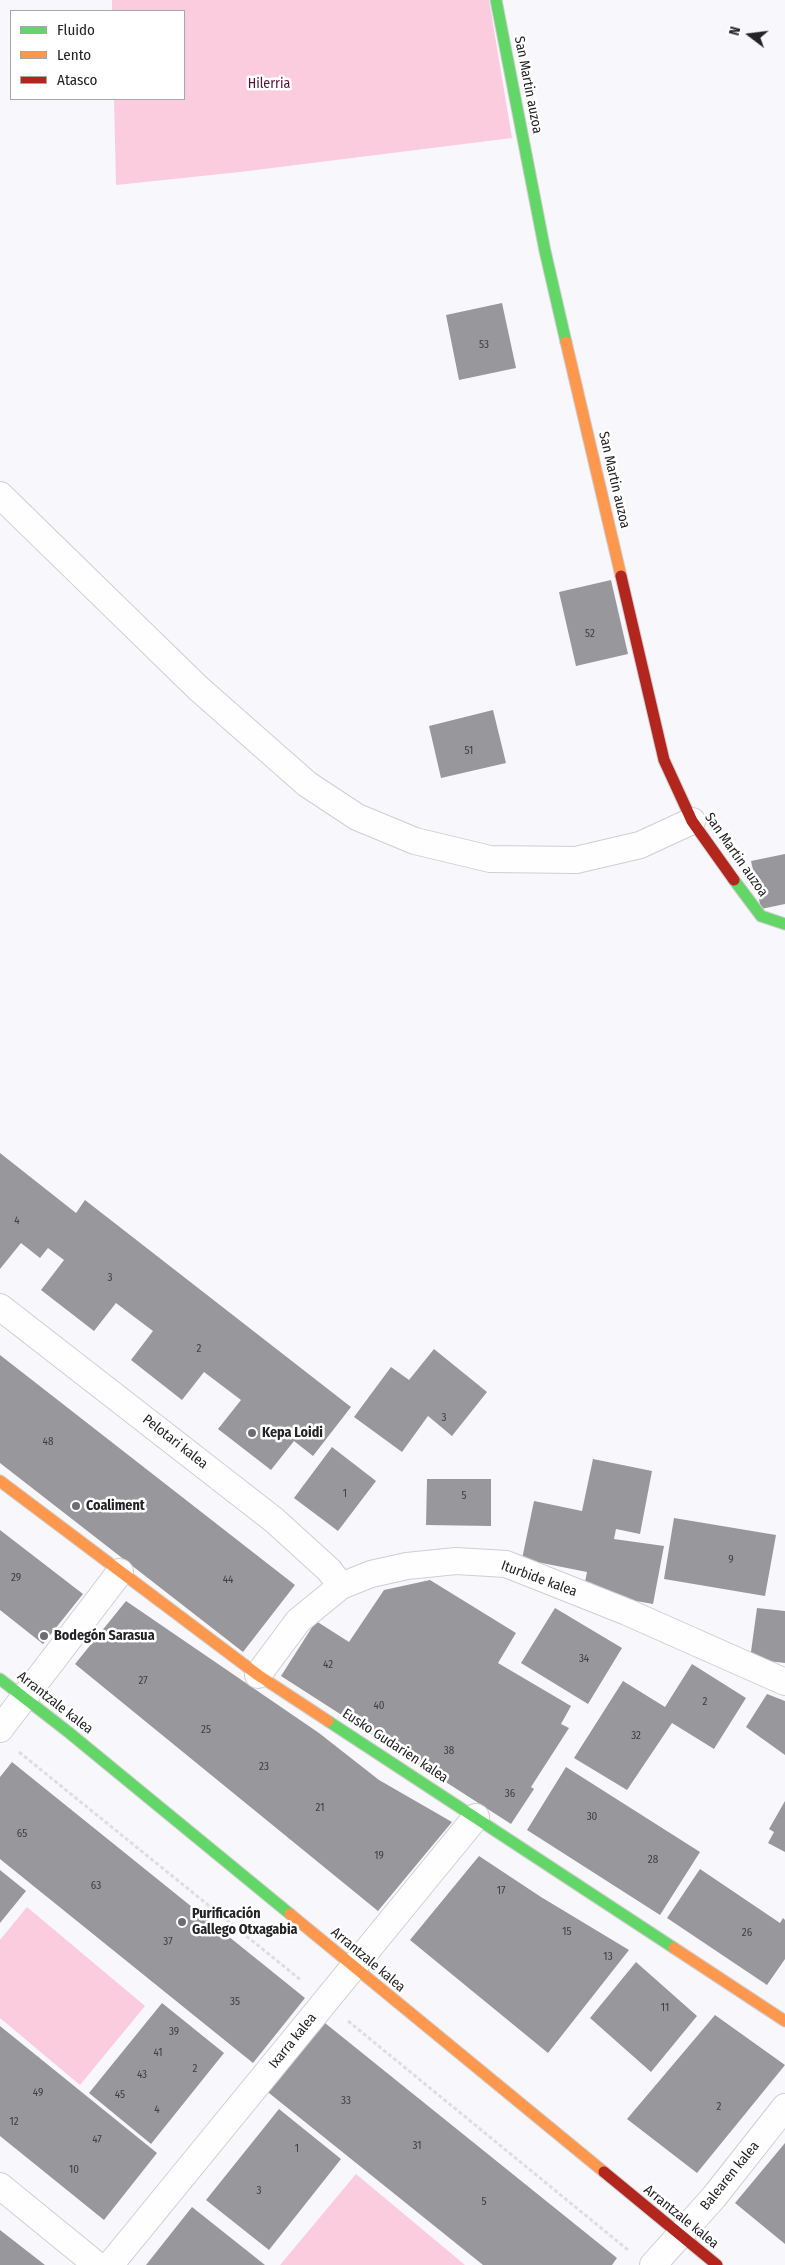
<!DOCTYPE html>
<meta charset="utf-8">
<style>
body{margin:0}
#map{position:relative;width:785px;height:2265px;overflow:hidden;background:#f8f7fc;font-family:"Fira Sans Condensed",sans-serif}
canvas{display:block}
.legend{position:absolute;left:10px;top:10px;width:175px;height:90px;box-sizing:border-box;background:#fff;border:1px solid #a7a7a8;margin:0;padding:6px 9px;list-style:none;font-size:15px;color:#232326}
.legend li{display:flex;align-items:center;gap:10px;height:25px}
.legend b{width:25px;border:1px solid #a7a7a8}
.north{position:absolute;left:725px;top:10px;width:50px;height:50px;-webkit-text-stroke:4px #fff;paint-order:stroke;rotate:285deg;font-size:14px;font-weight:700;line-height:20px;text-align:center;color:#232326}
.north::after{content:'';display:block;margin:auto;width:18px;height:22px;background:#232326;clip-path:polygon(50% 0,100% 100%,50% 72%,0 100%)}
</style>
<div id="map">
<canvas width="785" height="2265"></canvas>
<ul class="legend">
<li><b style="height:6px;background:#63d668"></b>Fluido</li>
<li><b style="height:6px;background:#ff974d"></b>Lento</li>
<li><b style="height:6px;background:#b3261e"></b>Atasco</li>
</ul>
<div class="north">N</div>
</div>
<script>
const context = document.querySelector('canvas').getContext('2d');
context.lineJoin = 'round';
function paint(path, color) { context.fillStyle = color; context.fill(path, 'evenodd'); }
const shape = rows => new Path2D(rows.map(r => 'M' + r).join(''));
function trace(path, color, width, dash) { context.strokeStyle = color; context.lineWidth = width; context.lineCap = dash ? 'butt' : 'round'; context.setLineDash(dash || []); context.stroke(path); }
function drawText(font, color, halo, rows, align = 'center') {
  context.font = font + ' "Fira Sans Condensed",sans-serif'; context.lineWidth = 5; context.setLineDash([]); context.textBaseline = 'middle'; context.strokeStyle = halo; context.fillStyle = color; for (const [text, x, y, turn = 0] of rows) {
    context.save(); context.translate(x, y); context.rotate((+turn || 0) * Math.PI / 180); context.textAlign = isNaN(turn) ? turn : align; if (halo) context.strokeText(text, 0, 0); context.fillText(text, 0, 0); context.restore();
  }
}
paint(shape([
 [112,0,489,0,512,138,240,172,116,185,114,99,184,99,184,11,112,11],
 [27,1907,145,2006,80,2085,0,2018,0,1940],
 [356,2174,465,2265,280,2265]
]), '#faccde');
paint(shape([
 [502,303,516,368,459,380,446,315],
 [611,580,628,654,576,666,559,592],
 [493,710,506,763,441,778,429,726],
 [785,854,785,904,761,909,751,861],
 [0,1153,76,1213,85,1200,351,1407,313,1456,294,1441,271,1470,218,1429,241,1400,204,1372,182,1400,131,1360,153,1331,137,1319,116,1303,94,1331,41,1290,64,1260,48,1248,40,1258,21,1243,0,1269],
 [434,1349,487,1392,452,1436,428,1416,402,1452,354,1417,391,1367,409,1380],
 [0,1355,295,1585,243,1652,0,1463],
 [332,1447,376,1481,338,1531,294,1498],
 [593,1459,652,1471,640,1534,616,1529,614,1539,664,1546,653,1604,592,1593,592,1583,585,1582,587,1572,522,1559,534,1501,582,1511],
 [427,1479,491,1479,491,1526,426,1525],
 [674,1518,776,1535,765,1596,664,1579],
 [0,1530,83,1594,43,1644,0,1610],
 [430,1580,516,1633,498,1663,571,1706,561,1724,569,1728,531,1787,534,1789,511,1824,281,1676,316,1621,349,1642,384,1590],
 [126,1601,319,1733,379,1780,452,1822,378,1911,75,1664],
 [555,1608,622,1648,588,1704,521,1663],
 [757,1608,785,1611,785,1663,750,1659],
 [692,1664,746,1698,714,1749,672,1723,627,1790,574,1758,623,1681,665,1707],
 [767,1694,785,1701,785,1755,746,1727],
 [12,1762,305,1998,253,2063,0,1859,0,1777],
 [566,1767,700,1852,660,1915,527,1830],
 [785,1801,785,1852,768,1843,774,1832,769,1829],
 [479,1856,541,1897,629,1950,548,2053,410,1940],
 [700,1869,780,1923,783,1918,785,1920,785,1959,767,1985,667,1918],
 [0,1870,26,1891,0,1923],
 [636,1962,697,2016,651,2072,590,2018],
 [162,2003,224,2053,151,2144,89,2093],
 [715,2015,785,2065,697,2173,627,2119],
 [320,2019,617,2258,612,2265,483,2265,264,2089],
 [0,2026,157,2153,104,2220,0,2136],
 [279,2109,341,2159,269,2250,206,2200],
 [785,2143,785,2244,735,2203],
 [192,2207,265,2265,146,2265],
 [0,2230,45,2265,0,2265]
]), '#98989c');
const street = shape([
 [0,495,198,688,307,784,357,817,415,841,490,859,576,860,640,845,692,821],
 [0,1307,274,1520,329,1570,341,1586],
 [258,1675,298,1621,341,1586,371,1574,407,1566,456,1561,506,1564,627,1612,785,1682],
 [0,1729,120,1572],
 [0,2186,97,2265],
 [110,2265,476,1817],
 [653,2265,714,2197,785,2107]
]);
const fast = shape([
 [496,0,545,251,566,342],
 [734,880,761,916,785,924],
 [0,1679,67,1731,290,1914],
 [328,1721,674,1948]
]);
const slow = shape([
 [566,342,621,576],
 [0,1481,258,1675,328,1721],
 [290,1914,604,2172],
 [674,1948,785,2021]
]);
const jam = shape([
 [621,576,664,760,692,821,734,880],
 [604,2172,717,2265]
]);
trace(street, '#cfced2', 28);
trace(fast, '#cfced2', 13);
trace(slow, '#cfced2', 13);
trace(jam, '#cfced2', 13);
trace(shape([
 [19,1752,302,1981],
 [348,2021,628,2250]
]), '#dedee0', 3, [4, 2.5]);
trace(street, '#fefeff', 26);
trace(fast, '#63d668', 11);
trace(slow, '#ff974d', 11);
trace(jam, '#b3261e', 11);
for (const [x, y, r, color] of [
 [252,1433,5,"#6e6d71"],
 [76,1506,5,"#6e6d71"],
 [44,1636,5,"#6e6d71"],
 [182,1922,5,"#6e6d71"]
]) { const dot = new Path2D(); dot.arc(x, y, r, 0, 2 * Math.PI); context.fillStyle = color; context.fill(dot); trace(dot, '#fff', 2); }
drawText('11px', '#404044', null, [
 ["53",484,345],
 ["52",590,634],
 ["51",469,751],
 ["4",17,1221],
 ["3",110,1278],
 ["2",199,1349],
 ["3",444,1418],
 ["48",48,1442],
 ["1",345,1494],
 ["5",464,1496],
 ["9",731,1560],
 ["29",16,1578],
 ["44",228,1580],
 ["34",584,1659],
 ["42",328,1665],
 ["27",143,1681],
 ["2",705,1702],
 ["40",379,1706],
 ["25",206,1730],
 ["32",636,1736],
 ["38",449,1751],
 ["23",264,1767],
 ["36",510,1794],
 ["21",320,1808],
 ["30",592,1817],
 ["65",22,1834],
 ["19",379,1856],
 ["28",653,1860],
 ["63",96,1886],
 ["17",501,1891],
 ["15",567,1932],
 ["26",747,1933],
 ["37",168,1942],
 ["13",608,1957],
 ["35",235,2002],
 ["11",665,2008],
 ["39",174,2032],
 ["41",158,2053],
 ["2",195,2069],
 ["43",142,2075],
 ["49",38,2093],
 ["45",120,2095],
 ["33",346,2101],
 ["2",719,2107],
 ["4",157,2110],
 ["12",14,2122],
 ["47",97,2140],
 ["31",417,2146],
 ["1",297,2149],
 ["10",74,2170],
 ["3",259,2191],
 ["5",484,2202]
]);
drawText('14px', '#5f1136', '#fff', [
 ["Hilerria",269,84]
]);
drawText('14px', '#232326', '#fff', [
 ["San Martin auzoa",528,85,79],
 ["San Martin auzoa",614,480,77],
 ["San Martin auzoa",736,855,55],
 ["Pelotari kalea",175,1442,38],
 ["Iturbide kalea",539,1579,20],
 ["Arrantzale kalea",55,1703,38],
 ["Eusko Gudarien kalea",395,1746,33],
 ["Arrantzale kalea",368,1960,40],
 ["Ixarra kalea",293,2041,-51],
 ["Balearen kalea",730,2176,-51],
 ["Arrantzale kalea",681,2217,39]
]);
drawText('bold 14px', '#232326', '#fff', [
 ["Kepa Loidi",262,1433],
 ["Coaliment",86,1506],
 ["Bodegón Sarasua",54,1636],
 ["Purificación",192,1914],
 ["Gallego Otxagabia",192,1930]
], 'left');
</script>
